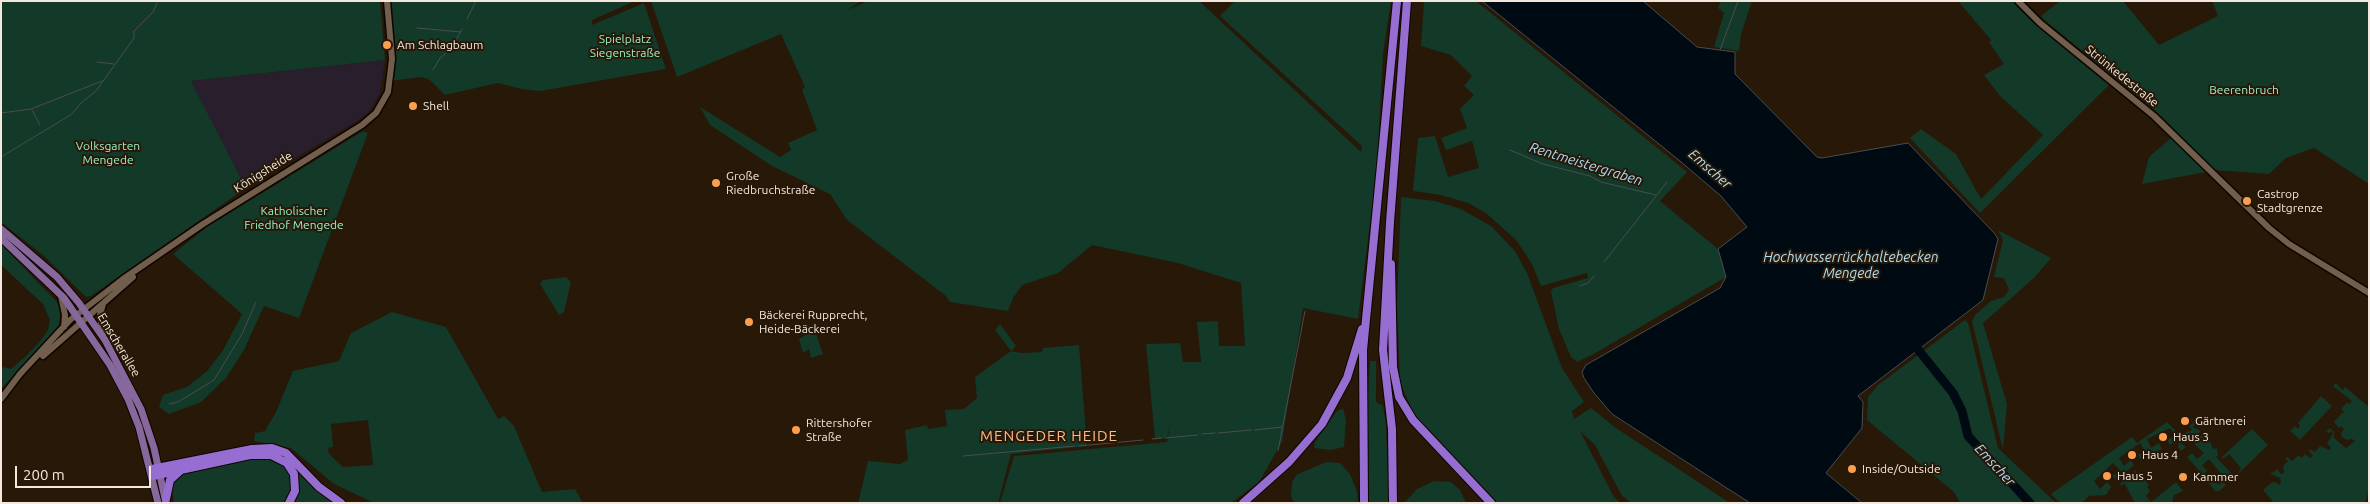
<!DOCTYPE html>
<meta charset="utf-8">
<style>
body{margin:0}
#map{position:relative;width:2370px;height:504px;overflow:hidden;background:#271807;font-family:Ubuntu,sans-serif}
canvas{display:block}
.frame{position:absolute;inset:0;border:2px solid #f4e8de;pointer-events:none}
.scale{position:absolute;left:15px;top:466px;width:136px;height:22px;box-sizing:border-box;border:2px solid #f4e8de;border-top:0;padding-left:6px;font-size:15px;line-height:18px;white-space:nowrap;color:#f4e8de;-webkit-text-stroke:4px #271807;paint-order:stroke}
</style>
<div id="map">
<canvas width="2370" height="504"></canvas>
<div class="frame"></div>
<div class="scale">200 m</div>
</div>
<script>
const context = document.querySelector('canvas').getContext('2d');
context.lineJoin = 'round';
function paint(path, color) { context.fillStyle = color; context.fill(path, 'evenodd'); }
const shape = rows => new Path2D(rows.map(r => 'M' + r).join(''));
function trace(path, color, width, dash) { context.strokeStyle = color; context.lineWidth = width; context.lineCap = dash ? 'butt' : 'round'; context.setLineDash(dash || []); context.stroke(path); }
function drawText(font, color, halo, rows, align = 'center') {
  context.font = font + ' Ubuntu,sans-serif'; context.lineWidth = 4; context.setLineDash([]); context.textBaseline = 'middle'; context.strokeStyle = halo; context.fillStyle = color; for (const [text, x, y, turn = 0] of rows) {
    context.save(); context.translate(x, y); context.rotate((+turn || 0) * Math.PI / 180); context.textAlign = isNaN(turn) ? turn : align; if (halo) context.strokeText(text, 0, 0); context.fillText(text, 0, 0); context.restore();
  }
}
paint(shape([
 [385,60,380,93,370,111,354,123,246,188,191,81]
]), '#291e2c');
paint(shape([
 [1,1,380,1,385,60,191,81,246,188,91,296,86,297,44,256,1,222],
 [387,1,635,1,592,20,592,25,644,3,666,69,540,91,521,89,498,83,445,95,430,80,422,77,390,81],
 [651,1,861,1,848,10,868,1,1199,1,1361,152,1362,146,1220,16,1235,1,1391,1,1383,54,1377,167,1358,319,1303,308,1282,442,1259,482,1231,503,1000,503,1014,456,1167,442,1171,420,1167,438,1155,439,1146,344,1180,343,1183,362,1201,362,1197,322,1218,321,1219,346,1245,346,1241,283,1178,263,1092,245,1058,273,1022,285,1013,298,1008,311,950,302,946,296,847,220,830,194,772,166,710,125,700,107,780,157,791,150,788,143,817,130,802,90,805,87,781,34,677,77],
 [1424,1,1476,1,1687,172,1660,201,1718,249,1726,277,1592,355,1577,362,1571,357,1559,329,1551,292,1553,288,1588,278,1587,273,1541,286,1532,264,1517,241,1486,213,1468,203,1441,195,1413,191,1418,138,1435,136,1448,177,1479,168,1472,141,1446,150,1441,138,1467,128,1460,109,1474,95,1464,86,1472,76,1451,55,1421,46],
 [1721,1,1752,1,1741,34,1739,51,1714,47,1724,13,1718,8],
 [1958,1,2013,1,2025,14,2109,85,1980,213,1910,138,1921,129,1956,154,1981,199,2043,135,2000,96,1984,75,2004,64,1989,42,1991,40],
 [2060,1,2123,1,2159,45,2218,16,2212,1,2369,1,2369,184,2314,148,2286,158,2269,174,2215,170,2159,114,2042,18,2042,15],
 [363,131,368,133,299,318,264,306,244,350,226,378,201,402,169,414,159,407,163,395,187,387,207,371,222,352,242,314,173,254,207,227],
 [2172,137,2206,172,2142,184,2149,157],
 [1401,197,1435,201,1461,209,1491,226,1515,251,1527,273,1562,368,1584,402,1572,411,1574,419,1591,408,1616,428,1730,503,1631,503,1622,496,1595,445,1580,431,1614,497,1621,503,1498,503,1414,415,1400,382,1397,305],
 [1998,230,2051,258,2035,277,1983,323,2007,404,2003,450,1972,321,1976,314,1991,301,2004,297,2009,290,2004,278,1994,277,2003,240],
 [1,244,57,302,61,310,59,325,52,334,1,389,1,369,4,367,11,369,27,355,41,340,48,330,50,320,43,304,1,265],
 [566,277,571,282,564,312,559,315,540,284,543,280],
 [392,312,446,327,498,419,504,416,514,426,542,492,575,489,583,503,372,502,334,484,291,448,254,441,255,433,265,431,276,412,293,371,339,361,351,333],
 [368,420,373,465,343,467,329,454,328,448,333,447,331,424],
 [1965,320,1968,323,1998,448,2056,503,1960,503,1954,492,1867,420,1868,397,1878,385],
 [1000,324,1016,346,1011,351,1021,353,1042,352,1043,348,1079,345,1087,446,1011,454,998,503,858,503,868,461,900,464,908,460,905,430,927,425,928,429,947,426,945,410,964,409,977,398,975,377,1011,351,995,330],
 [809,333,814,333,817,336,823,354,811,358,809,349,803,353,799,339],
 [1370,361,1376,361,1376,402,1383,406,1386,425,1389,503,1368,503,1367,410],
 [2336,383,2342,390,2345,387,2369,407,2369,490,2365,503,2274,503,2263,490,2271,483,2276,482,2279,485,2281,482,2280,478,2269,473,2272,473,2277,469,2281,474,2284,473,2283,466,2288,461,2285,458,2287,457,2292,461,2299,455,2302,458,2305,454,2310,458,2313,456,2309,451,2310,449,2315,452,2320,446,2330,450,2331,448,2327,443,2333,434,2331,431,2329,433,2326,432,2330,428,2334,432,2334,438,2346,448,2355,441,2352,439,2347,440,2342,437,2341,433,2344,429,2341,426,2339,428,2334,422,2342,413,2345,413,2341,409,2347,402,2349,404,2352,401,2333,386],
 [2321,396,2332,406,2300,440,2290,431,2295,426,2298,429,2300,426,2298,423],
 [1343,408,1346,420,1344,447,1331,450,1314,448,1315,442,1336,412],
 [2182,410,2195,424,2193,427,2201,431,2199,433,2202,436,2204,434,2206,437,2204,439,2208,443,2210,441,2213,449,2217,448,2218,456,2216,457,2234,476,2233,479,2230,475,2225,479,2223,481,2226,485,2219,491,2215,491,2208,482,2213,478,2218,485,2225,479,2209,459,2202,465,2207,471,2203,475,2187,457,2192,453,2197,459,2204,453,2195,445,2194,441,2192,442,2186,434,2179,441,2186,447,2181,451,2178,447,2179,441,2184,433,2192,430,2189,426,2193,423],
 [2167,422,2180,435,2175,442,2170,445,2167,440,2175,436,2170,428,2147,439,2151,448,2159,443,2162,449,2141,460,2138,455,2145,451,2140,443,2119,458,2124,466,2131,460,2134,465,2116,480,2112,476,2120,470,2113,463,2094,481,2100,489,2107,482,2111,487,2106,495,2089,496,2082,503,2060,503,2051,494,2132,437,2137,443],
 [2252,429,2268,445,2237,475,2241,468,2229,454,2223,459,2222,457],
 [262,455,287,463,287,458,317,489,337,503,174,503,172,490,176,477,184,470],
 [1326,462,1340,463,1350,474,1357,492,1358,503,1294,503,1291,496,1292,483,1296,475],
 [2134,471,2138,472,2149,485,2147,487,2150,491,2146,496,2151,502,2176,482,2183,491,2174,495,2172,503,2135,503,2124,483,2121,486,2120,484],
 [1434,481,1451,482,1460,490,1466,503,1404,503,1417,489]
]), '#133929');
const water = shape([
 [1482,1,1643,1,1697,47,1735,52,1735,74,1817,157,1822,158,1908,143,1995,234,1998,239,1983,300,1858,396,1863,402,1862,428,1826,473,1862,503,1750,503,1612,414,1594,393,1584,378,1582,372,1586,365,1720,288,1726,277,1718,249,1747,227,1721,196,1680,161,1482,1]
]);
paint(water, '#000a13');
trace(water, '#494d50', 1);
trace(shape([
 [467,19,476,1],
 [417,28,461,32],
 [456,40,462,29],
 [1720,50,1738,1],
 [97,62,114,64],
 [433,70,440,58,450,50],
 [32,110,40,125],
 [1,113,31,109,102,81],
 [1510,150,1543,164,1590,176,1601,182,1656,195],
 [1,157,72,114,81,103,96,91,134,38,134,31,153,12,158,1],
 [1604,262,1667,182],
 [1580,286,1588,283,1594,276],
 [169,404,178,402,214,380,242,334,256,302],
 [1255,430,1282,427],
 [1218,433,1251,430],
 [1202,434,1215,433],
 [1165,438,1198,435],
 [1152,439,1162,438],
 [1079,446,1143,440],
 [1278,451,1305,311],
 [963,456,1075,446]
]), '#494d50', 1);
trace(shape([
 [1912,342,1953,393,1962,411,1968,436,2030,503]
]), '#000a13', 9);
const secondary = shape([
 [2018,1,2040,23,2154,116,2269,228,2289,244,2369,293],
 [61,296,65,315,64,327],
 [103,304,100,315,103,335],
 [43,356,133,277],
 [1,399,20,374,70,320,123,279,203,224,362,125,376,113,388,92,392,59,387,1]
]);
const primary = shape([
 [1,229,57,277,79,303,105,340,141,409,154,448,166,503],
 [1,238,64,298,110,365,128,399,139,427,158,503]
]);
const motorway = shape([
 [1391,264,1393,367,1399,397,1413,420,1491,503],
 [152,469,252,449,272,448,286,453,319,487,341,503],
 [153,476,250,455,271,455,287,463,294,474,295,491,289,503],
 [166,499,170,480,180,471],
 [1243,503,1289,462,1322,424,1347,378,1362,329],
 [1364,503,1363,350,1397,1],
 [1393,503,1392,429,1383,350,1390,222,1407,1]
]);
trace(secondary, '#100400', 9);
trace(primary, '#100400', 9);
trace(motorway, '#100400', 10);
trace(secondary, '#715e4c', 6);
trace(primary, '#87689c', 7);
trace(motorway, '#966ed1', 8);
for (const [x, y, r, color] of [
 [387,45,5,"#fb9e50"],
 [413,106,5,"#fb9e50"],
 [716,183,5,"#fb9e50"],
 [2247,201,5,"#fb9e50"],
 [749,322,5,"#fb9e50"],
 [2185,421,5,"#fb9e50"],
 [796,430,5,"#fb9e50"],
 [2163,437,5,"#fb9e50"],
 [2132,455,5,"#fb9e50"],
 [1852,469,5,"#fb9e50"],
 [2107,476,5,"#fb9e50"],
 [2183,477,5,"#fb9e50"]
]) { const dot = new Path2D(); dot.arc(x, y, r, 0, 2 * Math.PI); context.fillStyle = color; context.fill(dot); trace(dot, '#271807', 2); }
drawText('12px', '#95f0c5', '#271807', [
 ["Spielplatz",625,39],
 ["Siegenstraße",625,53],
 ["Beerenbruch",2244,90],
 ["Volksgarten",108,146],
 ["Mengede",108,160],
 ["Katholischer",294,211],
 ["Friedhof Mengede",294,225]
]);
drawText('12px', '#f4e8de', '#271807', [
 ["Am Schlagbaum",397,45],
 ["Shell",423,106],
 ["Große",726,176],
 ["Riedbruchstraße",726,190],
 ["Castrop",2257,194],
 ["Stadtgrenze",2257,208],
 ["Bäckerei Rupprecht,",759,315],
 ["Heide-Bäckerei",759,329],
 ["Gärtnerei",2195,421],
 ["Rittershofer",806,423],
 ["Straße",806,437],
 ["Haus 3",2173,437],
 ["Haus 4",2142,455],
 ["Inside/Outside",1862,469],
 ["Haus 5",2117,476],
 ["Kammer",2193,477]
], 'left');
drawText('12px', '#f4e8de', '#271807', [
 ["Strünkedestraße",2122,76,39],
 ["Königsheide",263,172,-32],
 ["Emscherallee",119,345,59]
]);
drawText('italic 14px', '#acddf9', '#271807', [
 ["Rentmeistergraben",1586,164,17],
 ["Emscher",1710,169,41],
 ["Hochwasserrückhaltebecken",1851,257],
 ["Mengede",1851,273],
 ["Emscher",1995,465,47]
]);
context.letterSpacing = '1px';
drawText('15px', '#fbba87', '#271807', [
 ["MENGEDER HEIDE",1049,436]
]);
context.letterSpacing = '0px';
</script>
